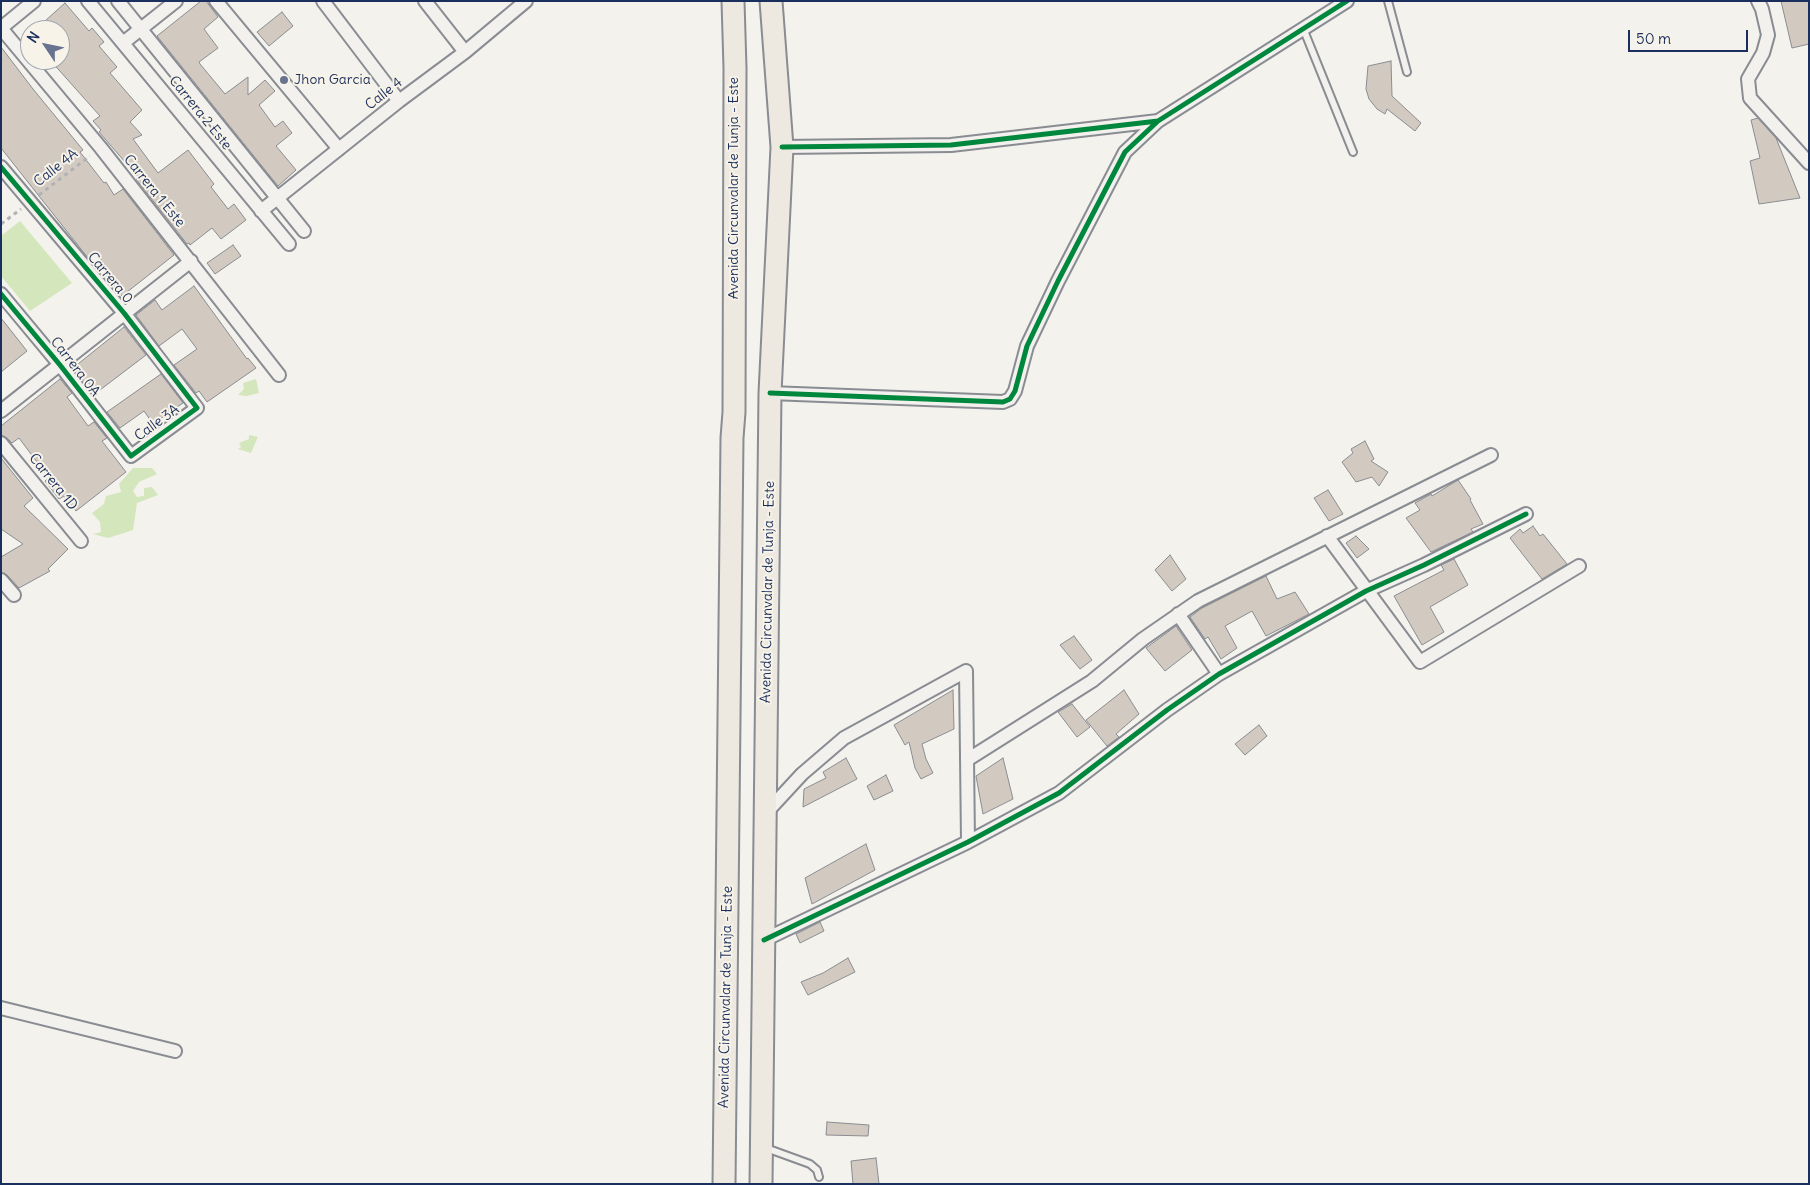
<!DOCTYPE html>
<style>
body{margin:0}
#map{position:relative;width:1810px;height:1185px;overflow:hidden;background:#f4f2ec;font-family:Delius,sans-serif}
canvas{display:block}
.frame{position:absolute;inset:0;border:2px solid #1b2f5e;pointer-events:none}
.north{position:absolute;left:20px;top:20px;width:50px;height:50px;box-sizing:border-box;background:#f7f3e8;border:1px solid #9fa5b1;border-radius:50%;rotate:304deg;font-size:14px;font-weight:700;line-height:20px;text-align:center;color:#1b2f5e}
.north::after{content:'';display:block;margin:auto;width:18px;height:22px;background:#677390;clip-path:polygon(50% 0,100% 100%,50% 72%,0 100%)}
.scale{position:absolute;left:1628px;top:30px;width:120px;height:22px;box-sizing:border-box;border:2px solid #1b2f5e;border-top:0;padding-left:6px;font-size:15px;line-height:18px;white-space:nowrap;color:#1b2f5e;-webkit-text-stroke:4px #f7f3e8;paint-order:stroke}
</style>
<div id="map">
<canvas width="1810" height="1185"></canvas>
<div class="frame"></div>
<div class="north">N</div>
<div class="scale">50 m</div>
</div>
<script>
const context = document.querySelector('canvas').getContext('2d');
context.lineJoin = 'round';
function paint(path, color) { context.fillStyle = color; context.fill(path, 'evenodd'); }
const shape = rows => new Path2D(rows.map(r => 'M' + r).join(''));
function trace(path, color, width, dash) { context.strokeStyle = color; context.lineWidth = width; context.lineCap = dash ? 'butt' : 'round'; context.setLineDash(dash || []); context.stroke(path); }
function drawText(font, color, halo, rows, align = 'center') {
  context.font = font + ' Delius,sans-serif'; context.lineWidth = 4; context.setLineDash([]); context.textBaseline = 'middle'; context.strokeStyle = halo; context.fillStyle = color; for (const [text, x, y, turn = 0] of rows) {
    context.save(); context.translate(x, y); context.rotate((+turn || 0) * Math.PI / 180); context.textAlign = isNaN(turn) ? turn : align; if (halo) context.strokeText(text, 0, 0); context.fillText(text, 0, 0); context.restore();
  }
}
paint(shape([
 [20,221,72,283,30,311,1,276,1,236],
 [256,379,259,393,247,396,238,395,244,389,243,383],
 [249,435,258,437,251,453,238,449,241,447,239,443,249,439],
 [133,468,152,468,157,474,139,482,133,491,137,497,144,496,144,488,152,487,158,495,137,503,133,530,108,538,93,534,101,532,100,522,92,513,104,504,106,496,121,492,119,484]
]), '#d4e6bc');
const building = shape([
 [201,1,206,1,218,17,204,29,218,48,199,62,200,64,225,94,248,77,248,95,265,80,275,91,259,105,275,127,283,121,292,133,276,146,296,170,278,186,157,36,201,1],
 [1781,1,1809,1,1809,44,1792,48,1781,1],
 [65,3,89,31,92,28,104,42,99,46,117,67,110,73,142,110,130,122,142,135,133,139,158,173,188,150,214,184,211,187,228,209,234,204,246,220,221,239,212,228,190,245,189,243,187,244,136,179,138,177,99,132,101,130,93,121,100,116,50,60,60,60,60,30,35,30,65,3],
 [282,12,293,26,269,46,257,32,282,12],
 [1,47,33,89,83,150,80,152,104,183,106,182,114,195,123,189,174,255,122,296,106,275,110,272,96,253,88,258,1,148,1,47],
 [1391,61,1392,96,1421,123,1415,131,1387,109,1385,114,1377,109,1369,99,1366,89,1368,66,1391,61],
 [1758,118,1776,138,1800,198,1759,204,1750,161,1760,158,1751,120,1758,118],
 [233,245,241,256,215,274,207,263,233,245],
 [194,286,247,359,248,358,256,368,207,402,199,391,196,393,174,365,197,349,182,329,159,346,136,315,155,300,162,310,194,286],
 [1,318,27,351,1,372,1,318],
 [124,327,146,355,96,393,87,381,85,383,73,368,124,327],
 [161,374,183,403,153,424,144,411,120,428,107,412,161,374],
 [60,379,72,393,67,397,88,426,94,422,107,438,102,441,126,472,76,511,64,496,59,499,45,481,49,478,19,438,12,443,7,438,1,435,1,426,60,379],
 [1365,441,1374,459,1371,461,1388,472,1379,486,1372,477,1356,482,1342,462,1353,453,1351,449,1365,441],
 [1,458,33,498,24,506,68,549,48,569,50,571,19,588,7,575,1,572,1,557,23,544,1,529,1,458],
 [1458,480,1471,499,1470,500,1483,524,1471,529,1473,532,1431,552,1406,518,1420,510,1415,503,1431,494,1432,496,1458,480],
 [1328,490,1343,514,1329,521,1314,498,1328,490],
 [1533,526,1540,536,1543,534,1567,564,1542,579,1510,538,1520,529,1523,533,1533,526],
 [1356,536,1369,549,1357,558,1346,543,1356,536],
 [1170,555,1186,579,1172,591,1155,570,1170,555],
 [1454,559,1468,585,1430,607,1444,632,1422,645,1394,596,1444,570,1441,565,1454,559],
 [1266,576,1277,599,1295,592,1309,614,1266,636,1252,611,1225,626,1237,648,1221,659,1208,637,1205,639,1190,617,1202,608,1266,576],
 [1176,626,1192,650,1165,671,1146,648,1176,626],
 [1074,636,1092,660,1080,669,1060,645,1074,636],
 [953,690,954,729,922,744,926,759,933,773,921,779,915,768,909,742,905,745,894,725,953,690],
 [1124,690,1139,714,1116,734,1119,737,1107,746,1086,720,1124,690],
 [1072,704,1090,727,1077,737,1058,712,1072,704],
 [1259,725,1267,736,1245,755,1235,744,1259,725],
 [846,758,857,779,803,807,804,789,826,778,823,772,846,758],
 [1003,758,1013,799,983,814,976,776,1003,758],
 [886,775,893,791,874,800,867,786,886,775],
 [866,844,875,870,812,904,805,878,866,844],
 [820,922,824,931,800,943,796,934,820,922],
 [848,958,855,972,808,995,801,982,823,973,848,958],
 [827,1122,869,1125,868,1136,826,1135,827,1122],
 [876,1158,879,1184,853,1184,851,1161,876,1158]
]);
paint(building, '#d2cac0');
trace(building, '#898c92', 1);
const service = shape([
 [1388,1,1407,72],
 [1303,28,1353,152],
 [766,1148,810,1164,817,1170,819,1177]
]);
const minor = shape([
 [88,1,289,244],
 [118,1,304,231],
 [216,1,339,149],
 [323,1,399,101],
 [425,1,465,52],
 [1758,1,1762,9,1768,35,1763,53,1748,79,1750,98,1809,163],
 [1,28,101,148,279,375],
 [1,28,34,1],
 [123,43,176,1],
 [782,147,951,145,1158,121,1347,1],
 [1,167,124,313,197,408,131,456,60,365,1,294],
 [261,211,399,101,465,52,526,1],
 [770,393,1003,402,1010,399,1015,391,1027,346,1058,281,1125,152,1158,121],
 [1,411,191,261],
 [1,443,81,541],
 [1327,536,1420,662,1579,566],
 [1,580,14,595],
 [1178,614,1219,674],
 [967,760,1092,681,1143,639,1198,601,1491,455],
 [765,814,802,774,844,738,966,671,968,842],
 [764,940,968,842,1059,793,1167,710,1219,674,1366,591,1424,565,1526,514],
 [1,1008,175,1051]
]);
const trunk = shape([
 [724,1184,732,438,734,412,735,68,733,1],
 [761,1184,770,393,782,147,771,1]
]);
trace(service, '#898c92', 10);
trace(minor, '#898c92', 16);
trace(trunk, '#898c92', 25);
trace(shape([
 [39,195,90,156],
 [1,224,21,209]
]), '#b1b2b5', 3, [4, 4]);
trace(service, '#f2f1ed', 6);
trace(minor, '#f2f1ed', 12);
trace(trunk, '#ede8e0', 21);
trace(shape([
 [782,147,951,145,1158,121,1347,1],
 [1,167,124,313,197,408,131,456,60,365,1,294],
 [770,393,1003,402,1010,399,1015,391,1027,346,1058,281,1125,152,1158,121],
 [764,940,968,842,1059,793,1167,710,1219,674,1366,591,1424,565,1526,514]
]), '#00873e', 5);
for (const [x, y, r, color] of [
 [284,80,5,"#677390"]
]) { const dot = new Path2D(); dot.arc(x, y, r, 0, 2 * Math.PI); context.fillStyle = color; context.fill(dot); trace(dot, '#f7f3e8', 2); }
drawText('14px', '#1b2f5e', '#f7f3e8', [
 ["Jhon Garcia",294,80]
], 'left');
drawText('14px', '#1b2f5e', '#f7f3e8', [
 ["Calle 4",384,94,-38],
 ["Carrera 2 Este",200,113,51],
 ["Calle 4A",56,168,-38],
 ["Avenida Circunvalar de Tunja - Este",734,188,-90],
 ["Carrera 1 Este",154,191,51],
 ["Carrera 0",110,278,50],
 ["Carrera 0A",75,367,52],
 ["Calle 3A",157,423,-36],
 ["Carrera 1D",53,482,51],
 ["Avenida Circunvalar de Tunja - Este",768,592,-89],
 ["Avenida Circunvalar de Tunja - Este",726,997,-89]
]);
</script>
